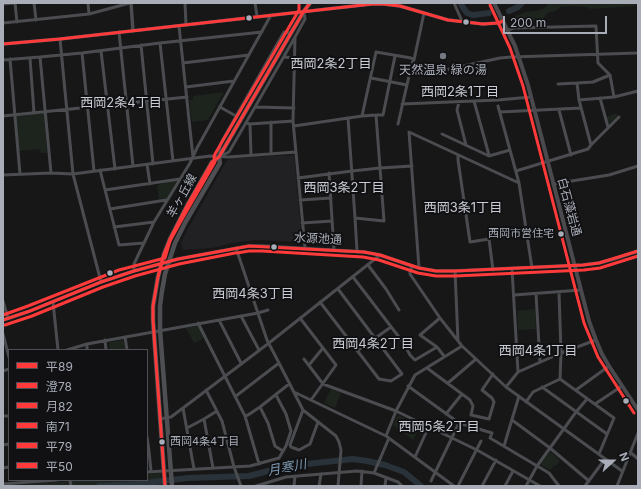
<!DOCTYPE html>
<meta charset="utf-8">
<style>
body{margin:0}
#map{position:relative;width:641px;height:489px;overflow:hidden;background:#171717;font-family:Inter,"Noto Sans JP",sans-serif}
canvas{display:block}
.frame{position:absolute;inset:0;border:4px solid #a8adb8;pointer-events:none}
.legend{position:absolute;left:8px;top:349px;width:140px;height:132px;box-sizing:border-box;background:#111113;border:1px solid #4d4f55;margin:0;padding:5px 7px;list-style:none;font-size:12px;color:#a8adb8}
.legend li{display:flex;align-items:center;gap:8px;height:20px}
.legend b{width:20px;border:1px solid #4d4f55}
.north{position:absolute;left:593px;top:441px;width:40px;height:40px;-webkit-text-stroke:3px #111113;paint-order:stroke;rotate:69deg;font-size:11px;font-weight:700;line-height:16px;text-align:center;color:#a8adb8}
.north::after{content:'';display:block;margin:auto;width:14px;height:18px;background:#a8adb8;clip-path:polygon(50% 0,100% 100%,50% 72%,0 100%)}
.scale{position:absolute;left:503px;top:16px;width:104px;height:18px;box-sizing:border-box;border:2px solid #a8adb8;border-top:0;padding-left:5px;font-size:12px;line-height:14px;white-space:nowrap;color:#a8adb8;-webkit-text-stroke:3px #111113;paint-order:stroke}
</style>
<div id="map">
<canvas width="641" height="489"></canvas>
<div class="frame"></div>
<ul class="legend">
<li><b style="height:5px;background:#ff3a3a"></b>平89</li>
<li><b style="height:5px;background:#ff3a3a"></b>澄78</li>
<li><b style="height:5px;background:#ff3a3a"></b>月82</li>
<li><b style="height:5px;background:#ff3a3a"></b>南71</li>
<li><b style="height:5px;background:#ff3a3a"></b>平79</li>
<li><b style="height:5px;background:#ff3a3a"></b>平50</li>
</ul>
<div class="north">N</div>
<div class="scale">200 m</div>
</div>
<script>
const context = document.querySelector('canvas').getContext('2d');
context.lineJoin = 'round';
function paint(path, color) { context.fillStyle = color; context.fill(path, 'evenodd'); }
const shape = rows => new Path2D(rows.map(r => 'M' + r).join(''));
function trace(path, color, width, dash) { context.strokeStyle = color; context.lineWidth = width; context.lineCap = dash ? 'butt' : 'round'; context.setLineDash(dash || []); context.stroke(path); }
function drawText(font, color, halo, rows, align = 'center') {
  context.font = font + ' Inter,"Noto Sans JP",sans-serif'; context.lineWidth = 4; context.setLineDash([]); context.textBaseline = 'middle'; context.strokeStyle = halo; context.fillStyle = color; for (const [text, x, y, turn = 0] of rows) {
    context.save(); context.translate(x, y); context.rotate((+turn || 0) * Math.PI / 180); context.textAlign = isNaN(turn) ? turn : align; if (halo) context.strokeText(text, 0, 0); context.fillText(text, 0, 0); context.restore();
  }
}
paint(shape([
 [294,155,302,242,255,240,233,243,212,248,183,250,181,243,187,230,226,162,229,159,252,157]
]), '#212123');
paint(shape([
 [549,3,638,3,638,4,634,6,591,9,587,7,570,6,560,7,555,11,547,13,543,20,516,20,515,16,526,12,536,11,545,8],
 [224,92,208,120,192,122,189,100,194,99,193,96],
 [44,113,47,153,41,153,40,149,19,151,16,116],
 [616,113,618,115,609,124,606,117],
 [178,180,167,198,159,199,157,185],
 [535,309,536,329,518,330,517,311],
 [196,326,198,326,204,338,194,343,186,328],
 [123,340,124,341,125,350,110,350,109,344,110,342],
 [331,389,341,393,335,408,324,403],
 [398,415,425,427,426,428,422,435,417,432,413,440,393,425],
 [550,452,551,452,560,461,556,466,555,465,550,470,541,465,541,463],
 [161,473,162,486,7,486,81,480,147,480,147,474]
]), '#1d241e');
trace(shape([
 [460,3,467,13,473,15,489,13],
 [509,11,518,7,522,3],
 [99,486,137,484,188,478,249,476,276,469,297,465,353,459,367,461,385,465,404,472,421,486]
]), '#2a3239', 6);
trace(shape([
 [15,3,17,22],
 [34,3,36,20],
 [88,3,89,14],
 [185,3,186,25],
 [255,3,257,16],
 [454,3,462,21],
 [3,4,14,3],
 [3,23,89,14,130,3],
 [179,26,193,157],
 [508,30,514,28,596,26,598,63,610,75,614,97],
 [119,32,133,166],
 [295,37,293,121,305,248],
 [60,39,73,174,101,282],
 [160,43,173,161],
 [141,45,153,164],
 [101,51,115,169],
 [82,53,94,171],
 [395,56,383,115,376,115,362,116,376,52,411,58,414,60],
 [40,57,51,173],
 [284,57,295,58],
 [30,58,34,113],
 [10,59,20,174],
 [3,60,40,57,82,53,160,43,262,32],
 [183,63,249,55],
 [412,63,431,68,445,70,500,58,511,57,638,53],
 [371,78,407,85],
 [577,83,593,82,610,75],
 [186,87,234,81],
 [600,98,608,127],
 [579,100,614,97,638,91],
 [474,101,489,155],
 [459,102,457,110,466,145],
 [402,104,498,100,531,97],
 [498,106,519,183,532,268],
 [220,107,236,116],
 [255,107,294,108],
 [559,110,571,155],
 [500,112,581,108],
 [3,116,187,97],
 [348,118,355,218,357,251],
 [271,122,271,153],
 [246,123,250,124,293,121],
 [250,124,251,155],
 [398,124,412,63,414,60,424,13],
 [294,126,362,116],
 [442,134,489,156,510,150],
 [591,145,619,117],
 [219,155,220,146,222,141,284,32,291,33],
 [458,155,458,160,470,242,489,239,493,270],
 [221,156,229,152,255,107,295,37,305,19,304,12],
 [147,164,150,184],
 [100,170,119,245,144,243],
 [516,171,588,149,591,145,579,100,577,83,558,84],
 [329,173,334,250],
 [3,175,51,173,73,174,210,156,229,157,296,152],
 [298,178,352,171,380,168,412,166],
 [553,184,609,175,638,166],
 [105,190,180,179],
 [300,200,331,198],
 [110,209,166,200],
 [355,218,384,221,376,115],
 [302,223,332,221],
 [114,227,154,222],
 [236,248,267,340,279,363,303,410,336,436,339,442,341,450,338,486],
 [368,265,386,289,399,310],
 [412,266,410,272,410,274,440,318,462,346,506,387,622,471],
 [419,268,409,132,519,183],
 [512,269,518,372],
 [134,271,134,264,154,222,190,163,197,148,271,15],
 [455,271,458,341],
 [353,277,405,345,410,355,415,360,437,347],
 [559,292,561,353,560,379,614,418,599,454],
 [536,294,540,362],
 [514,295,581,290],
 [3,301,8,318],
 [53,302,58,350],
 [320,302,379,379,391,381,402,374,338,289],
 [241,316,259,350],
 [300,318,336,365,311,400],
 [440,318,420,335,437,347,444,356],
 [219,320,241,363],
 [198,323,245,416,259,464],
 [3,334,9,357],
 [125,337,127,350],
 [105,340,106,350],
 [87,344,87,350],
 [67,350,87,344,258,313,268,310],
 [357,351,391,327],
 [304,359,323,384,396,411,477,450,540,486],
 [309,365,323,348],
 [427,368,462,394,446,414],
 [3,371,9,369],
 [448,383,476,359],
 [408,386,459,423,431,481],
 [506,387,518,372,561,353,596,340],
 [542,387,607,434],
 [206,390,222,421,234,467,241,486],
 [576,390,609,366],
 [294,392,386,436,454,486],
 [462,394,470,400,473,406,471,415,489,419,494,402,492,398,482,390,493,374],
 [236,396,279,363],
 [526,402,533,392,560,379],
 [595,404,622,386],
 [260,407,268,423,275,446,283,451],
 [183,408,194,469],
 [303,410,290,445,291,447,299,450,310,444,318,422],
 [3,416,9,416],
 [245,416,248,415,260,407,289,384],
 [160,419,171,417,183,408,269,343,380,255],
 [512,420,550,448,589,481],
 [459,423,492,433,490,438,549,473,559,486],
 [187,428,204,419],
 [386,436,396,411,415,375,462,346],
 [147,437,149,451,151,471],
 [3,445,9,444],
 [504,446,519,396],
 [630,452,638,459],
 [415,457,429,426],
 [3,468,9,467],
 [213,468,204,419,217,411],
 [147,472,250,466,279,458,286,446,291,431,286,414,276,395],
 [374,473,389,438],
 [70,480,71,486],
 [3,484,57,480],
 [256,486,286,477,357,471,374,473,398,482,402,486],
 [294,486,295,476],
 [319,486,321,474],
 [361,486,362,471],
 [385,486,386,478],
 [458,486,481,441],
 [482,486,496,460],
 [505,486,513,471],
 [526,486,537,466,576,412,587,399],
 [585,486,605,459],
 [617,486,638,433]
]), '#4b4c50', 3);
trace(shape([
 [131,3,133,31],
 [3,44,60,39,372,4,383,4,400,6,448,20,483,24,498,23,503,21],
 [3,320,30,311,101,282,134,271,178,259,249,246,262,246,364,252,380,255,412,266,419,268,436,271,455,271,583,265,599,263,614,259,638,251]
]), '#4b4c50', 3.5);
trace(shape([
 [494,3,515,46,528,85,589,321,596,340,602,354,609,366,638,410]
]), '#4a4a4e', 4);
trace(shape([
 [165,486,153,320,153,306,158,277,164,254,170,239,188,204,212,162,219,157,291,33,304,11,310,3],
 [172,486,160,330,160,306,162,291,165,274,175,243,185,223,220,163,219,157]
]), '#4d4f52', 4.5);
trace(shape([
 [165,486,153,320,153,306,158,277,164,254,170,239,188,204,212,162,219,157,291,33,304,11,310,3]
]), '#ff3a3a', 3);
trace(shape([
 [3,320,30,311,101,282,134,271,178,259,249,246,364,252,380,255,419,268,436,271,455,271,583,265,599,263,638,251]
]), '#ff3a3a', 3);
trace(shape([
 [237,253,249,251,262,251,363,257,379,260,418,273,436,276,455,276,584,270,600,268,638,256],
 [5,325,32,316,103,287,135,276,179,264,235,253]
]), '#ff3a3a', 3);
trace(shape([
 [3,44,60,39,372,4,383,4,400,6,448,20,483,24,498,23,503,21]
]), '#ff3a3a', 3);
trace(shape([
 [3,315,28,306,119,270,165,258,170,241,181,221,215,162,214,157,215,154,299,10,299,3]
]), '#ff3a3a', 3);
trace(shape([
 [490,5,510,48,523,86,584,323,598,357,634,413]
]), '#ff3a3a', 3);
for (const [x, y, r, color] of [
 [249,18,3.5,"#a8adb8"],
 [466,22,3.5,"#a8adb8"],
 [443,56,4,"#757880"],
 [561,234,3.5,"#a8adb8"],
 [274,247,3.5,"#a8adb8"],
 [110,273,3.5,"#a8adb8"],
 [626,401,3.5,"#a8adb8"],
 [162,442,3.5,"#a8adb8"]
]) { const dot = new Path2D(); dot.arc(x, y, r, 0, 2 * Math.PI); context.fillStyle = color; context.fill(dot); trace(dot, '#111113', 1.5); }
drawText('11px', '#a8adb8', '#111113', [
 ["西岡市営住宅",554,234],
 ["西岡4条4丁目",170,442,"left"]
], 'right');
drawText('12px', '#a8adb8', '#111113', [
 ["天然温泉 緑の湯",443,70]
]);
drawText('12px', '#a8adb8', '#111113', [
 ["羊ヶ丘線",182,196,-61],
 ["白石藻岩通",569,207,75],
 ["水源池通",318,239,3]
]);
drawText('13px', '#c9ccd4', '#111113', [
 ["西岡2条2丁目",331,64],
 ["西岡2条1丁目",460,92],
 ["西岡2条4丁目",121,103],
 ["西岡3条2丁目",344,188],
 ["西岡3条1丁目",463,208],
 ["西岡4条3丁目",253,294],
 ["西岡4条2丁目",373,344],
 ["西岡4条1丁目",538,351],
 ["西岡5条2丁目",439,427]
]);
drawText('italic 13px', '#7f9bb3', '#111113', [
 ["月寒川",287,468,-11]
]);
</script>
